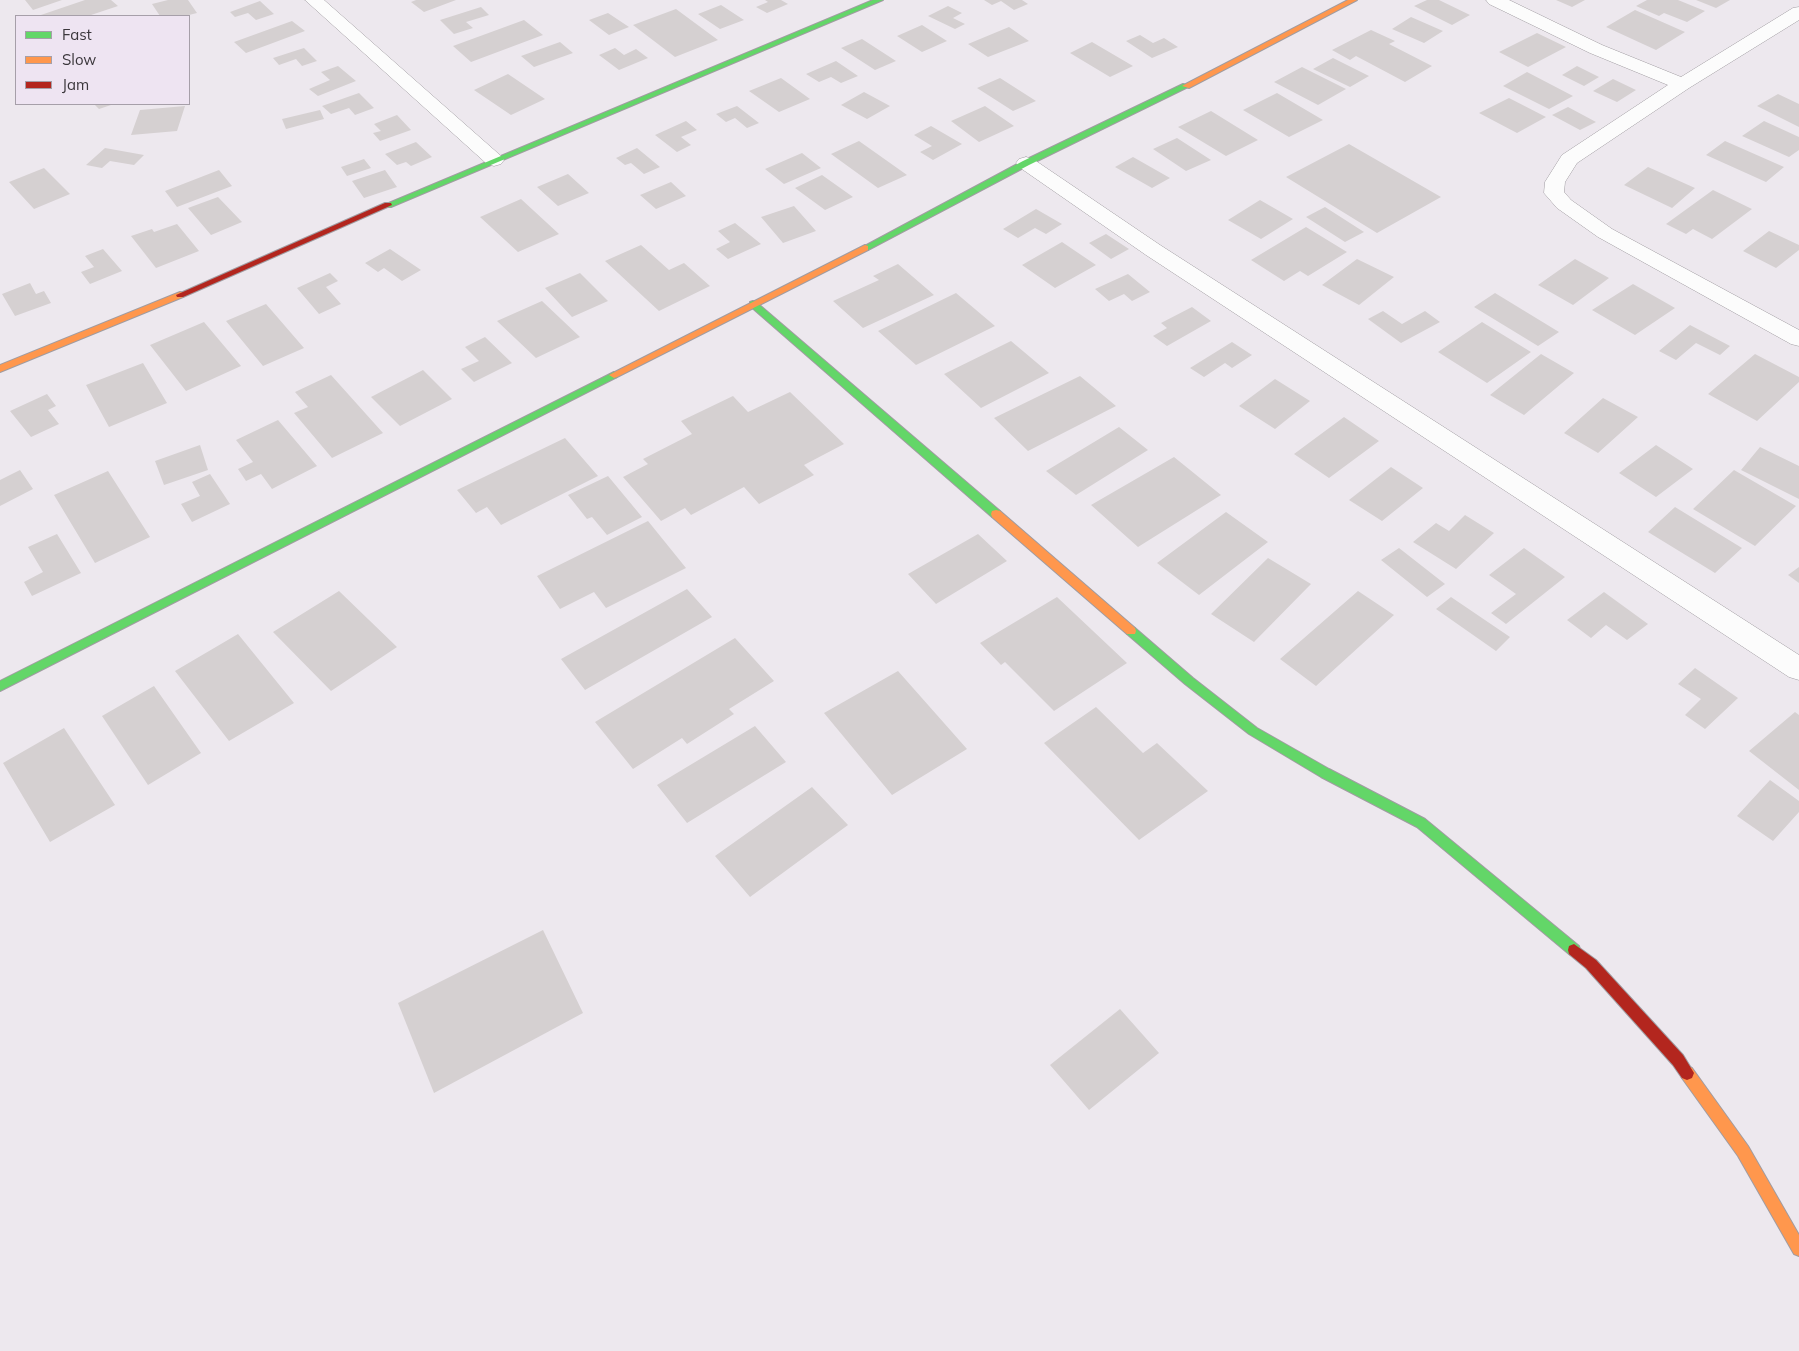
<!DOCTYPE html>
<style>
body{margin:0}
#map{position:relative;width:1799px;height:1351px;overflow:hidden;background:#ede8ee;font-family:Mulish,sans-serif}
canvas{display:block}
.legend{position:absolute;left:15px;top:15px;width:175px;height:90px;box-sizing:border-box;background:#eee4f2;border:1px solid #a69fa9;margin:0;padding:6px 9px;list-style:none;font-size:15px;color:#3b373c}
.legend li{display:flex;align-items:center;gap:10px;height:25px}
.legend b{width:25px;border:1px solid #a69fa9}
</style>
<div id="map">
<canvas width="1799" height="1351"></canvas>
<ul class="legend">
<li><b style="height:6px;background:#63d668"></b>Fast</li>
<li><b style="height:6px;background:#ff974d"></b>Slow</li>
<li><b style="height:6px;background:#b3261e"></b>Jam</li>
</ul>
</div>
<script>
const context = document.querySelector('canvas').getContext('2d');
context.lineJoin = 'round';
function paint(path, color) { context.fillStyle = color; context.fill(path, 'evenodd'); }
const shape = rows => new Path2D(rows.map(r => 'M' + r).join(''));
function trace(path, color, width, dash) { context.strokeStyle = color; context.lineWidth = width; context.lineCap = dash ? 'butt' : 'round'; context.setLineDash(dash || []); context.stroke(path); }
paint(shape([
 [25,0,62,0,33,10],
 [85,0,111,0,118,6,88,16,38,16],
 [168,0,188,0,197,13,185,16,160,16,152,4],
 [416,0,456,0,424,12,411,2],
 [765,0,781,0,788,4,767,13,756,7,768,2],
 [984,0,1022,0,1028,4,1014,10,1001,1,992,5],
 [1427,0,1439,0,1470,15,1452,25,1414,6],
 [1556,0,1585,0,1572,7],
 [1647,0,1678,0,1705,11,1687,22,1664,13,1659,16,1636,6],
 [1696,0,1730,0,1716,8],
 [260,1,274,14,256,20,248,13,235,17,230,12],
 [721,5,744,20,720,29,698,14],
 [948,6,962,13,953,18,965,24,955,29,928,16],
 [481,7,489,15,466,22,473,28,454,34,440,20],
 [676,9,718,40,675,57,633,25],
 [1635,10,1685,32,1656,50,1606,27],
 [608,13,629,27,609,35,589,20],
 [1411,17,1443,31,1424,43,1392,29],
 [524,20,543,35,471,62,453,46],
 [292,21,305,31,246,53,234,42],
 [922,25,947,41,922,52,897,36],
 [1009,27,1029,41,988,57,968,44],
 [1371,30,1395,41,1389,44,1432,66,1405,82,1356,56,1350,60,1332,50],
 [1537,33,1566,47,1528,67,1499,52],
 [1140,35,1153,43,1164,38,1178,47,1152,58,1126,41],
 [862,39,896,61,875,70,841,48],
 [560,42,573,53,534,67,521,56],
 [1092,42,1133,66,1110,77,1070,53],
 [304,48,317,61,302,66,296,59,279,65,273,58],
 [615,48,624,55,636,49,648,58,619,70,599,55],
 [1333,58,1369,76,1350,87,1313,69],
 [836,61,858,76,841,83,831,77,819,82,806,74],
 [338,66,356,81,318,96,309,89,330,80,321,72],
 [1577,66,1599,77,1584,86,1562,75],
 [1302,67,1346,89,1318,105,1274,82],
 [1527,72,1573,96,1549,109,1503,86],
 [508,74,545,99,511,115,474,90],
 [781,78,810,99,779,112,749,91],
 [1000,78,1036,101,1013,111,977,88],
 [1613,79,1636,90,1617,102,1593,91],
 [864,92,890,106,867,119,841,105],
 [359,93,374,108,355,115,349,108,331,114,322,106],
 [1277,93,1323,120,1289,137,1243,110],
 [1778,94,1799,104,1799,127,1757,106],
 [1509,98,1546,117,1517,133,1479,113],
 [94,104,114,104,99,109],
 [185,106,177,131,131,135,140,110],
 [737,106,759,123,747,128,735,118,726,122,716,114],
 [985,106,1014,126,979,142,951,121],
 [1568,107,1596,122,1580,130,1552,115],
 [320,110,324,119,286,129,282,119],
 [1211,111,1258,140,1226,156,1178,127],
 [397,115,411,130,380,141,373,133,381,131,374,124],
 [686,121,697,130,681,137,691,145,677,152,655,135],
 [1764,121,1799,137,1799,150,1789,157,1742,136],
 [931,126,962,144,933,160,920,152,932,146,914,135],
 [1177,138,1211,160,1186,171,1153,149],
 [859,141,907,175,878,188,831,154],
 [1725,141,1784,167,1766,182,1706,155],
 [416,142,432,157,411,166,406,162,397,165,385,154],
 [1349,144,1441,197,1377,233,1286,177],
 [105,148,144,155,134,165,110,161,102,168,86,165],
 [637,148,660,167,644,174,631,163,625,165,616,158],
 [802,153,821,168,784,184,765,169],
 [1133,157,1170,178,1152,188,1115,167],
 [364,159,371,168,347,176,341,167],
 [1648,167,1695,188,1672,208,1624,185],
 [44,168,70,194,34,209,9,182],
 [219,170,232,186,177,207,165,191],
 [385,170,397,187,364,198,352,181],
 [568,174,589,193,558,206,537,187],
 [822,175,853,197,825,210,795,188],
 [671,182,686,196,656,209,640,195],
 [1713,190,1752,209,1712,239,1693,229,1686,234,1666,224],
 [218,197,242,222,211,235,188,208],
 [521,199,559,234,518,252,480,217],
 [1260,200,1293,219,1261,239,1228,220],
 [794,206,816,231,783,243,761,217],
 [1325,207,1364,232,1345,242,1306,217],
 [1036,209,1062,224,1046,234,1035,228,1018,238,1003,229],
 [735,223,761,244,728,259,716,249,730,242,718,231],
 [177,224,199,251,156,268,131,236,152,229,154,232],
 [1306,227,1347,252,1308,276,1300,271,1284,281,1251,260],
 [1769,231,1799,245,1799,250,1776,268,1743,251],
 [1106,234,1129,249,1111,259,1089,243],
 [1062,242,1096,265,1055,288,1022,265],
 [641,245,669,270,684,263,710,286,659,311,605,261],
 [103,249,122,271,90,284,81,272,94,267,85,256],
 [390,249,421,270,402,281,384,268,378,272,365,263],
 [1357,259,1394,277,1359,305,1322,285],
 [1575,259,1609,278,1573,305,1538,285],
 [898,264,934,295,863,328,833,301,879,280,873,276],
 [330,273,338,281,326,287,341,304,319,314,297,288],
 [580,273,608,301,572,317,545,288],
 [1128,274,1150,292,1132,301,1124,294,1109,301,1095,289],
 [30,283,36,294,44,291,51,303,15,316,2,294],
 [1633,284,1675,308,1635,335,1592,310],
 [956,293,995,326,916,365,878,331],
 [1495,293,1559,332,1538,346,1474,307],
 [542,301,580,337,536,358,497,321],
 [266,304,304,348,263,366,226,321],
 [1192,307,1211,321,1167,346,1153,336,1167,328,1161,323],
 [1383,311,1402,324,1425,311,1440,322,1401,343,1368,319],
 [204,322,241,366,186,391,150,345],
 [1482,322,1531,352,1487,383,1438,352],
 [1690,325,1730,346,1720,355,1696,343,1676,360,1659,351],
 [485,337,512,363,474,382,461,369,479,361,465,347],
 [1011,341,1049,373,981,408,944,374],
 [1232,342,1252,355,1232,368,1225,363,1204,377,1190,368],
 [1541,354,1574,373,1524,415,1490,395],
 [1755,354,1799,377,1799,382,1757,421,1708,394],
 [143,363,167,403,109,427,86,385],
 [423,370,452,399,400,426,371,397],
 [331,375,383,433,332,458,294,413,308,407,295,392],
 [1080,376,1116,406,1028,451,994,418],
 [1275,379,1310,401,1275,429,1239,406],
 [790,392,844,444,804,465,814,475,759,504,744,487,691,515,685,508,661,521,623,477,648,464,643,459,692,434,681,421,733,396,748,412],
 [47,394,56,406,48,410,59,424,31,437,10,411],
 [1603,398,1638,417,1598,453,1564,433],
 [1344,417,1379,441,1329,478,1294,454],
 [278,420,317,466,272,489,261,474,246,481,238,469,253,462,236,440],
 [1119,427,1148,450,1076,495,1046,471],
 [565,438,598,476,501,525,487,507,476,513,457,490],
 [200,445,208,470,164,485,155,461],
 [1656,445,1693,469,1656,497,1619,473],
 [1760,447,1799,466,1799,499,1741,470],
 [1174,457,1221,495,1138,547,1091,505],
 [1391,467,1423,488,1382,521,1349,500],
 [20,470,33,489,0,506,0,480],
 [1734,470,1796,506,1755,546,1693,509],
 [108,471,150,537,95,563,54,495],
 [210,474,230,504,192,522,181,504,200,496,192,482],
 [608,476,642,517,607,535,592,517,587,519,568,495],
 [1675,507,1742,548,1715,573,1648,532],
 [1226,512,1268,542,1199,595,1157,563],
 [1465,515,1494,533,1456,569,1413,542,1436,523,1449,531],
 [648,521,686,568,606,608,594,592,560,609,537,576],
 [57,534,81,573,32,596,24,582,43,572,28,547],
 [978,534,1007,561,936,604,908,574],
 [1399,548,1445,584,1427,597,1381,560],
 [1524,548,1565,577,1506,624,1491,613,1516,594,1489,575],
 [1268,558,1311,584,1254,642,1211,614],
 [1799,567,1799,583,1788,575],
 [687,589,712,617,585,690,561,659],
 [339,591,397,647,331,691,273,632],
 [1358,591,1394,615,1316,686,1280,659],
 [1604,592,1648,624,1627,640,1606,625,1591,638,1567,620],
 [1057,597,1127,663,1054,711,1005,662,1001,665,980,643],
 [1451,597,1510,637,1496,651,1436,609],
 [238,634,294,703,229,741,175,671],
 [735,638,774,681,729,709,734,714,687,744,682,738,633,769,595,722],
 [1695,668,1738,698,1705,729,1685,715,1701,699,1678,684],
 [898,671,967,749,892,795,824,713],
 [154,686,201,753,148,785,102,716],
 [1096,707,1143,753,1157,743,1208,791,1139,840,1044,743],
 [1795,712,1799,715,1799,790,1749,751],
 [755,726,786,762,687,823,657,785],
 [64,728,115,805,50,842,3,763],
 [1770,780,1799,801,1799,812,1773,841,1737,816],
 [812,787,848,825,750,897,715,856],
 [543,930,583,1013,434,1093,398,1003],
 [1120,1009,1159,1053,1089,1110,1050,1065]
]), '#d5d0d1');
const street = shape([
 [305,0,324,0,501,156,504,160,501,164,494,166,487,164,305,0],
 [1486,0,1509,0,1602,45,1681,77,1793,8,1799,7,1799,20,1689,88,1577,163,1565,182,1564,192,1571,200,1612,229,1799,330,1799,346,1791,344,1598,237,1557,208,1544,193,1545,182,1562,155,1668,85,1590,53,1489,4,1486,0],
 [1026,157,1033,159,1160,245,1799,655,1799,680,1789,677,1146,255,1019,167,1016,163,1019,159,1026,157]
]);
const fast = shape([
 [873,0,883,0,391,207,385,207,384,205,873,0],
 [1183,84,1190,86,1029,165,868,250,862,250,861,248,1023,161,1183,84],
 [753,301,756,302,1000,511,1001,514,1000,517,992,517,750,306,750,302,753,301],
 [614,372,617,373,617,377,0,691,0,681,614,372],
 [1131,627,1135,628,1193,678,1257,728,1329,769,1425,819,1579,946,1580,950,1579,954,1574,956,1569,954,1417,827,1321,777,1249,734,1185,684,1127,634,1126,631,1127,628,1131,627]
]);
const slow = shape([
 [1348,0,1357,0,1189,88,1182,86,1348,0],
 [865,245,868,246,868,250,617,377,614,378,609,375,865,245],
 [180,292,183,293,183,297,0,372,0,365,180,292],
 [996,510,1000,511,1135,628,1136,631,1135,634,1127,634,992,517,991,514,992,511,996,510],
 [1687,1066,1692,1068,1748,1146,1799,1235,1799,1256,1794,1254,1738,1156,1682,1078,1680,1073,1682,1068,1687,1066]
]);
const jam = shape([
 [385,203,391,203,392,205,183,297,177,297,176,295,385,203],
 [1574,944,1596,960,1683,1055,1694,1073,1692,1078,1687,1080,1682,1078,1673,1065,1586,968,1569,954,1568,950,1569,946,1574,944]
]);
trace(street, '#a09ca1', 1);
trace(fast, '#a09ca1', 2);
trace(slow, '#a09ca1', 2);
trace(jam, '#a09ca1', 2);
paint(street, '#fcfcfc');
paint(fast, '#63d668');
paint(slow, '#ff974d');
paint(jam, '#b3261e');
</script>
